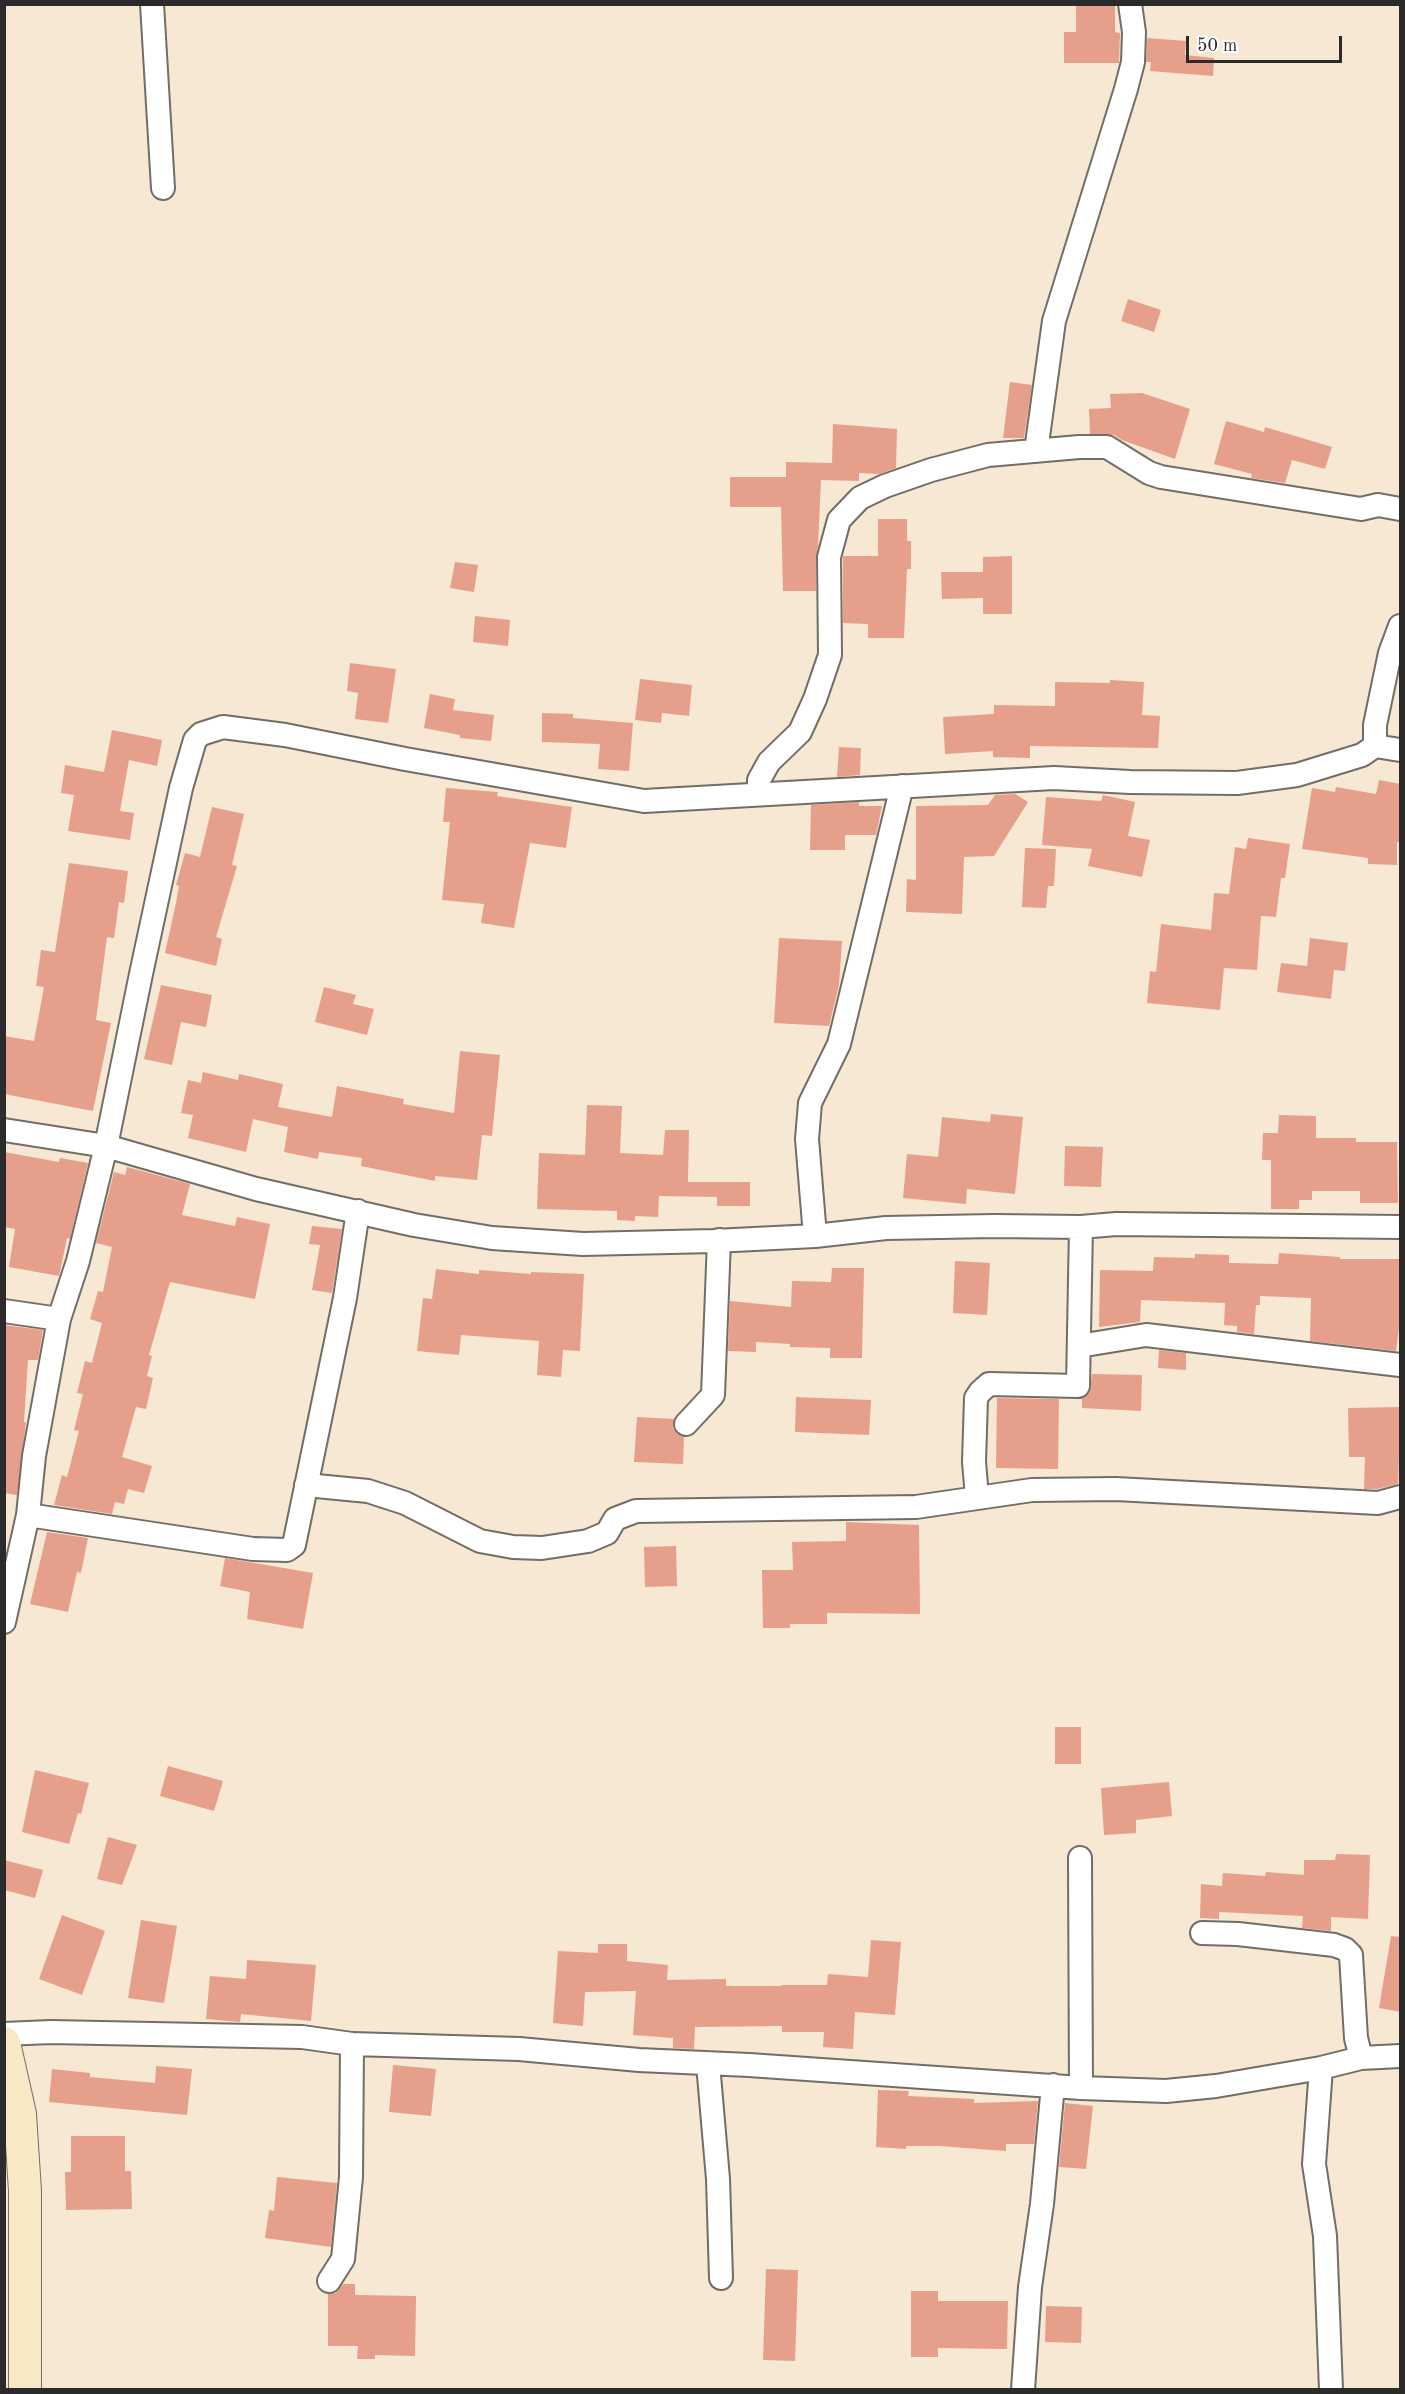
<!DOCTYPE html>
<style>
body{margin:0}
#map{position:relative;width:1405px;height:2394px;overflow:hidden;background:#f6e8d3;font-family:"Old Standard TT",serif}
canvas{display:block}
.frame{position:absolute;inset:0;border:6px solid #2b2b2b;pointer-events:none}
.scale{position:absolute;left:1186px;top:36px;width:156px;height:27px;box-sizing:border-box;border:3px solid #2b2b2b;border-top:0;padding-left:8px;font-size:18px;line-height:21px;white-space:nowrap;color:#2b2b2b;-webkit-text-stroke:4px #fff;paint-order:stroke}
</style>
<div id="map">
<canvas width="1405" height="2394"></canvas>
<div class="frame"></div>
<div class="scale">50 m</div>
</div>
<script>
const context = document.querySelector('canvas').getContext('2d');
context.lineJoin = 'round';
function paint(path, color) { context.fillStyle = color; context.fill(path, 'evenodd'); }
const shape = rows => new Path2D(rows.map(r => 'M' + r).join(''));
function trace(path, color, width, dash) { context.strokeStyle = color; context.lineWidth = width; context.lineCap = dash ? 'butt' : 'round'; context.setLineDash(dash || []); context.stroke(path); }
paint(shape([
 [1076,4,1115,4,1115,32,1120,33,1119,63,1064,63,1064,32,1076,32],
 [1147,38,1186,41,1185,55,1214,58,1213,76,1150,71,1151,62,1146,62],
 [1128,299,1161,310,1154,332,1121,321],
 [1010,382,1032,385,1024,438,1003,438],
 [1142,393,1190,409,1175,459,1122,440,1114,435,1090,434,1089,409,1111,408,1110,394],
 [1226,421,1264,432,1265,427,1332,447,1325,469,1292,460,1285,483,1251,478,1252,474,1214,464],
 [833,424,897,429,896,468,879,474,859,473,859,481,821,480,818,546,816,557,816,591,783,591,781,507,730,507,730,477,786,477,786,462,832,463],
 [878,519,907,519,907,541,911,541,911,569,907,569,904,638,868,638,868,624,843,623,843,556,878,556],
 [1012,556,1012,614,983,614,983,598,942,599,941,572,983,572,983,557],
 [455,562,478,565,474,592,450,588],
 [475,616,510,620,508,646,473,642],
 [350,663,396,669,388,723,355,719,358,693,347,691],
 [640,679,692,685,689,716,662,713,661,723,635,720],
 [1110,680,1144,682,1142,715,1160,716,1158,748,1030,746,1030,758,993,757,993,751,945,754,943,717,994,714,994,705,1055,706,1055,682,1110,683],
 [430,694,455,699,453,710,494,715,491,741,460,738,460,735,424,728],
 [542,713,573,714,573,718,633,723,629,771,598,769,600,744,542,742],
 [112,730,162,740,157,766,129,760,120,811,134,813,130,840,68,831,74,795,61,793,65,765,104,772],
 [839,747,861,748,860,775,837,777],
 [1379,780,1401,784,1401,843,1397,842,1397,865,1368,864,1368,858,1302,849,1312,788,1335,792,1336,787,1376,794],
 [446,788,498,792,497,796,572,807,566,848,530,843,514,928,481,923,484,904,442,900,450,822,443,822],
 [1015,794,1028,802,994,856,964,857,962,914,906,912,907,879,916,880,916,806,988,805,995,795],
 [1103,795,1135,802,1128,836,1150,840,1142,877,1088,866,1092,849,1042,845,1046,797,1101,801],
 [859,802,859,806,882,806,876,835,845,835,845,850,810,850,811,805],
 [212,807,244,814,232,865,237,866,216,937,222,939,216,966,165,953,176,903,179,886,176,885,185,853,200,857],
 [1248,838,1290,844,1285,878,1281,878,1276,917,1261,916,1257,970,1224,968,1220,1010,1147,1003,1150,971,1156,972,1161,924,1211,930,1214,893,1229,894,1235,847,1246,849],
 [1025,848,1056,849,1054,886,1048,886,1046,908,1022,907],
 [69,863,128,871,124,903,119,902,114,938,107,937,96,1020,111,1023,93,1111,4,1094,4,1036,34,1041,44,987,36,986,41,950,55,952],
 [779,938,842,941,839,985,829,1026,774,1023],
 [1310,938,1348,943,1345,971,1334,970,1331,999,1277,992,1281,963,1307,966],
 [161,985,212,995,206,1027,181,1022,172,1065,144,1059],
 [324,987,356,995,353,1004,374,1009,367,1035,315,1022],
 [460,1051,500,1055,492,1136,482,1135,477,1180,435,1176,435,1181,361,1166,362,1158,319,1152,318,1159,284,1152,288,1127,253,1119,246,1152,188,1138,193,1115,181,1113,188,1080,201,1083,203,1072,238,1080,239,1074,283,1084,278,1107,332,1117,337,1086,404,1099,403,1104,454,1113],
 [587,1105,622,1106,620,1153,663,1155,665,1130,689,1130,688,1182,750,1182,750,1206,717,1206,717,1197,659,1196,658,1217,635,1216,635,1221,617,1220,617,1211,537,1209,539,1153,585,1155],
 [991,1114,1023,1117,1015,1194,967,1189,966,1204,903,1198,907,1154,938,1157,942,1117,990,1122],
 [1279,1115,1316,1116,1316,1138,1356,1138,1356,1142,1397,1142,1398,1203,1360,1203,1360,1191,1312,1191,1312,1200,1299,1200,1299,1209,1271,1209,1271,1160,1262,1160,1263,1133,1278,1133],
 [1065,1146,1103,1147,1101,1187,1064,1186],
 [4,1152,59,1162,60,1158,88,1163,70,1239,67,1238,59,1276,9,1267,15,1229,4,1227],
 [127,1167,190,1184,182,1215,235,1226,237,1217,270,1224,255,1299,170,1282,149,1355,152,1356,147,1376,153,1378,146,1409,136,1407,122,1457,152,1466,144,1493,128,1489,124,1504,115,1502,112,1514,54,1505,62,1475,67,1477,79,1431,74,1430,83,1394,77,1393,85,1361,92,1363,102,1323,90,1319,98,1291,103,1292,112,1247,96,1243,114,1172,125,1175],
 [312,1226,342,1229,332,1293,312,1290,320,1245,309,1244],
 [1279,1253,1340,1257,1340,1259,1401,1259,1401,1312,1396,1351,1310,1341,1311,1298,1260,1296,1260,1305,1256,1305,1254,1334,1237,1332,1237,1326,1224,1325,1225,1303,1141,1300,1140,1322,1099,1327,1100,1270,1153,1271,1154,1257,1195,1258,1195,1254,1229,1255,1229,1263,1278,1264],
 [955,1261,990,1263,987,1315,953,1313],
 [832,1268,864,1268,862,1358,830,1358,830,1348,790,1347,790,1344,756,1342,756,1352,728,1351,730,1301,791,1307,792,1281,831,1282],
 [436,1269,479,1274,479,1270,531,1274,531,1272,584,1274,580,1351,563,1350,561,1377,537,1375,539,1341,461,1335,459,1355,417,1351,423,1298,432,1299],
 [4,1325,43,1330,38,1360,28,1360,24,1422,26,1422,17,1495,4,1493],
 [1159,1350,1186,1353,1186,1370,1158,1368],
 [1092,1374,1142,1375,1141,1411,1082,1408,1082,1398,1090,1392],
 [796,1397,871,1400,869,1435,795,1432],
 [997,1398,1059,1399,1058,1469,996,1468],
 [1401,1407,1398,1484,1377,1489,1364,1489,1365,1457,1349,1457,1348,1408],
 [637,1417,674,1419,673,1428,677,1434,684,1437,683,1464,634,1462],
 [846,1522,919,1525,920,1614,827,1613,827,1624,790,1624,790,1628,763,1628,762,1570,793,1570,792,1542,846,1541],
 [47,1532,88,1538,81,1573,77,1572,68,1612,30,1604],
 [676,1546,677,1586,645,1587,644,1547],
 [225,1558,313,1573,303,1629,247,1619,250,1592,220,1586],
 [1055,1727,1081,1727,1081,1764,1055,1764],
 [168,1766,223,1781,214,1811,160,1796],
 [35,1770,89,1783,81,1814,78,1813,69,1844,22,1832],
 [1169,1782,1172,1816,1136,1820,1136,1833,1104,1835,1101,1788],
 [108,1837,137,1845,122,1885,97,1879],
 [1336,1854,1370,1855,1368,1919,1331,1917,1331,1931,1302,1928,1303,1916,1219,1912,1219,1919,1200,1918,1201,1884,1222,1886,1223,1873,1265,1876,1266,1872,1304,1875,1304,1860,1335,1860],
 [4,1860,43,1870,35,1898,4,1890],
 [62,1915,105,1931,82,1995,39,1979],
 [141,1920,177,1926,164,2003,128,1998],
 [1391,1936,1401,1937,1401,2012,1379,2008],
 [871,1940,901,1942,895,2015,855,2012,853,2049,823,2047,824,2032,782,2032,782,2026,695,2027,694,2049,673,2048,673,2038,633,2035,636,1991,585,1992,583,2026,553,2023,558,1951,598,1953,598,1944,627,1944,627,1961,668,1965,667,1980,726,1979,726,1986,781,1986,781,1985,827,1985,828,1974,868,1977],
 [247,1960,316,1965,311,2021,241,2014,240,2022,206,2019,210,1976,246,1979],
 [393,2065,436,2069,431,2116,389,2112],
 [156,2066,192,2069,187,2115,49,2102,52,2069,90,2073,90,2077,155,2083],
 [878,2090,909,2091,908,2096,974,2099,974,2103,1038,2101,1034,2144,1006,2144,1006,2151,939,2146,906,2146,906,2149,876,2147],
 [1065,2103,1093,2106,1086,2169,1059,2167],
 [71,2136,125,2136,125,2171,131,2171,132,2209,66,2210,65,2172,71,2172],
 [277,2177,337,2183,331,2247,265,2238,269,2210,274,2211],
 [766,2269,798,2270,795,2361,763,2360],
 [343,2284,355,2284,355,2295,416,2296,415,2356,375,2355,375,2359,357,2359,358,2346,328,2346,328,2294,336,2293],
 [911,2291,938,2291,938,2301,1008,2301,1007,2349,938,2348,938,2357,911,2357],
 [1046,2306,1082,2307,1081,2343,1045,2342]
]), '#e69f8b');
const street = shape([
 [152,4,163,188],
 [1036,451,1054,321,1126,89,1133,62,1134,32,1130,4],
 [1375,746,1375,725,1390,653,1400,626],
 [759,794,759,780,769,762,800,732,815,699,830,655,829,557,839,520,860,498,885,486,931,470,988,455,1079,447,1107,447,1149,473,1161,477,1361,509,1378,505,1400,509],
 [4,1130,106,1146,256,1189,414,1225,492,1238,583,1244,714,1241,815,1236,886,1228,994,1226,1081,1227,1116,1224,1400,1227],
 [815,1236,807,1139,810,1103,839,1044,902,786],
 [4,1311,59,1319],
 [1079,1346,1146,1335,1400,1365],
 [686,1424,713,1395,719,1240],
 [306,1485,368,1491,405,1503,480,1541,513,1547,542,1548,588,1541,607,1533,615,1519,636,1511,916,1507,1032,1490,1116,1489,1378,1503,1400,1497],
 [977,1497,974,1462,976,1398,980,1392,989,1384,1078,1386,1081,1227],
 [28,1515,253,1549,287,1550,294,1545,345,1298,358,1211],
 [4,1622,28,1515,34,1456,59,1319,78,1261,106,1146,141,974,181,788,195,740,201,734,223,727,285,735,405,759,644,801,1054,778,1130,782,1237,783,1297,775,1362,755,1375,746,1400,750],
 [1080,1858,1081,2088],
 [1202,1933,1238,1934,1334,1945,1345,1949,1351,1955,1356,2038,1361,2058],
 [4,2034,51,2032,302,2037,352,2044,519,2049,639,2060,749,2065,1081,2088,1166,2091,1216,2086,1321,2068,1361,2058,1400,2056],
 [708,2064,718,2179,721,2278],
 [1321,2068,1314,2164,1325,2236,1331,2390],
 [329,2281,343,2259,351,2177,352,2044],
 [1023,2390,1030,2287,1042,2204,1053,2085]
]);
const secondary = shape([
 [4,2043,20,2114,25,2191,25,2390]
]);
trace(street, '#726d66', 26);
trace(secondary, '#726d66', 34);
trace(street, '#fff', 22);
trace(secondary, '#f7e9c3', 32);
</script>
